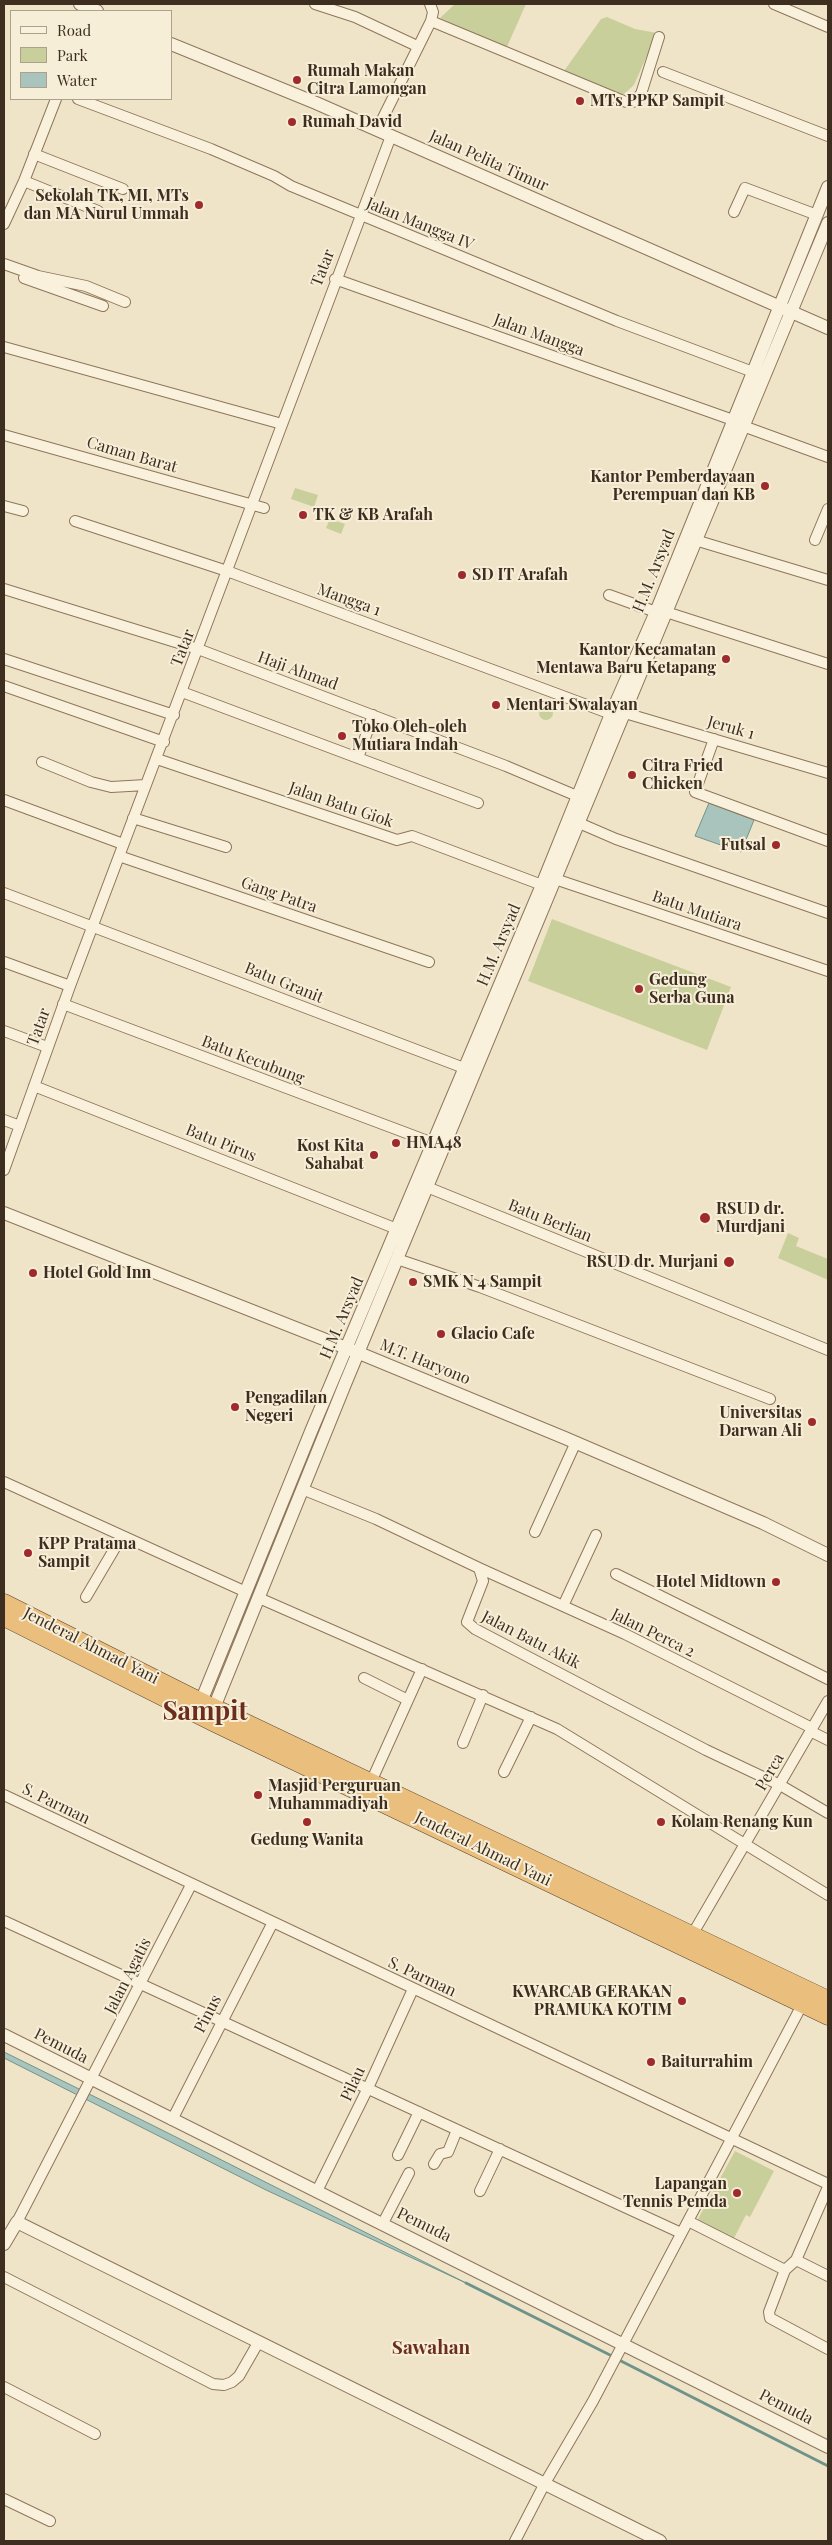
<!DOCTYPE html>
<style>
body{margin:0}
#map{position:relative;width:832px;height:2545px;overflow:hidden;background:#f0e4c8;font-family:"Playfair Display",serif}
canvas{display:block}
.frame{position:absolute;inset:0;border:5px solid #3d2e20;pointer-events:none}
.legend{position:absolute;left:10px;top:10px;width:162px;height:90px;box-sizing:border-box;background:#f7eed8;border:1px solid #ada18e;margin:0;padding:6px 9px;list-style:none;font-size:15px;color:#3d2e20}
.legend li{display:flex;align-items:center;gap:10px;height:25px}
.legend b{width:25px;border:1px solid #ada18e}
</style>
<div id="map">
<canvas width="832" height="2545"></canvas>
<div class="frame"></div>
<ul class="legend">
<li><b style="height:6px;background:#faf1dc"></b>Road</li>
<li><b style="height:14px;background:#c9cf9b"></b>Park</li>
<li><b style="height:14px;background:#a9c4bc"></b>Water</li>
</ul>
</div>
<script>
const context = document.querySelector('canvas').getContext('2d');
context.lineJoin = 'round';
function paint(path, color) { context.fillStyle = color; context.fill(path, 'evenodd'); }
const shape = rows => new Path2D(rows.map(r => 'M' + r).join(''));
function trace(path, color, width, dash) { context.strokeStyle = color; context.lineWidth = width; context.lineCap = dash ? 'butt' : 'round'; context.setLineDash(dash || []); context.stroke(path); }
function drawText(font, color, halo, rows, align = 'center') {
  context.font = font + ' "Playfair Display",serif'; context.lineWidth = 4; context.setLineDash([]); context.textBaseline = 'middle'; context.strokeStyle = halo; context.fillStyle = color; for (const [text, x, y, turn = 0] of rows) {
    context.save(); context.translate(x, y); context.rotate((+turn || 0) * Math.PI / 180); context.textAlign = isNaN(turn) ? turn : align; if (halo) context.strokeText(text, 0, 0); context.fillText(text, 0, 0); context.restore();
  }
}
paint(shape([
 [455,4,526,4,506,49,440,18],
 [607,17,635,29,657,33,634,85,624,94,614,95,564,71,601,19],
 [295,488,318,495,314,507,291,499],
 [330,519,345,524,341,534,326,528],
 '539 713a7 7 0 1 1 14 0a7 7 0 1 1-14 0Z',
 [552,919,731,987,707,1050,528,981],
 [788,1233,799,1238,796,1246,828,1259,828,1280,778,1258],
 [735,2151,774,2171,750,2217,746,2215,733,2240,697,2221]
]), '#c9cf9b');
const water = shape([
 [709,803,754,820,741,852,695,836,709,803],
 [4,2052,152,2125,466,2283,266,2190,4,2058,4,2052]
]);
paint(water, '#a9c4bc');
trace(water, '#6f938a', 1);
trace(shape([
 [466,2283,610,2355],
 [619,2360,828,2466]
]), '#6f938a', 3);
const minor = shape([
 [315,4,355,17,417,46],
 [774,4,828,27],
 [431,21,626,102,633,102,641,94,659,37],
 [663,72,828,136],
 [78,99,211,149,274,176,291,186,617,321,753,372],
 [377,130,431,21,433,12,430,4],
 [34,154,123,189],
 [24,181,98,211],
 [734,212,745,188,817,215],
 [4,224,24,181,56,99],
 [4,264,38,276,86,286,125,302],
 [24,278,103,306],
 [335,279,733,420],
 [4,347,282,424],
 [743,426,828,457],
 [4,435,264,508],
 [4,506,23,511],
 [75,521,227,571,611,714],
 [695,540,828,580],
 [815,540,828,509],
 [4,589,198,649,506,766,577,796],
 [609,595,656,612],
 [666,612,828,664],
 [4,659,174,715],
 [4,686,164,742],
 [182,692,478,803],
 [625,713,828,773],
 [714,739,695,792,828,841],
 [358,758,373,715],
 [157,759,397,840,412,836,542,885],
 [42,762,91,782,111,787,146,785],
 [4,800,123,844],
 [133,818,226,847],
 [579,823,616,839,828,913],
 [119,856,429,962],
 [555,879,828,971],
 [4,893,464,1068],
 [4,962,70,986],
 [63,1004,433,1143],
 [4,1031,47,1047],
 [34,1086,397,1229],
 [4,1120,20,1126],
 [4,1170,70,986,391,136],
 [427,1187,828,1350],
 [397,1259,480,1287,770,1399],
 [4,1482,246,1592],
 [302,1489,376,1519,479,1568,483,1581,467,1622,475,1629,706,1750,780,1785,828,1813],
 [535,1532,576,1442],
 [479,1568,625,1634,812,1728],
 [616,1574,828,1679],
 [86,1597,122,1536],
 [259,1598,557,1729,828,1895],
 [563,1606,596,1535],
 [364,1678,408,1700],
 [810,1731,828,1740],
 [463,1743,483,1695],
 [504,1772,531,1717],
 [371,1782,422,1669],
 [4,1795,828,2184],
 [4,1921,681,2233],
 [692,1935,828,1701],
 [172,2120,272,1924],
 [398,2155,419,2112],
 [434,2164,440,2154,448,2152,457,2130],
 [317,2191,368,2088,413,1989],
 [480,2191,500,2149],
 [688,2221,785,2270,796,2260,828,2276],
 [17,2222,191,1885],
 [383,2223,409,2173],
 [796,2260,828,2187],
 [785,2270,769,2312,770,2318,828,2349],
 [4,2277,213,2384,224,2385,232,2382,239,2376,258,2343],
 [4,2387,95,2434],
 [4,2499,50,2521],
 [515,2541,545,2483,593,2401,803,2003]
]);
const tertiary = shape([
 [80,4,97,11],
 [171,44,316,103,828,328],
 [4,1213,359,1353,565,1438,763,1523,828,1555],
 [198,1709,312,1429,542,885,611,714,656,612,828,187],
 [211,1715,345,1384,828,223],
 [4,2035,828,2447],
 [4,2244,17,2222,660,2541]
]);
const trunk = shape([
 [4,1603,189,1696,828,2000],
 [4,1617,215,1723,828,2016]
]);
trace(minor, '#8d765c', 12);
trace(tertiary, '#8d765c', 14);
trace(trunk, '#5b4430', 19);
trace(minor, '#faf1dc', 10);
trace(tertiary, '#faf1dc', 12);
trace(trunk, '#eabe7c', 18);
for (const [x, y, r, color] of [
 [297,80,5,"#9e2a2b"],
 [580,101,5,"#9e2a2b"],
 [292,122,5,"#9e2a2b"],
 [199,205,5,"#9e2a2b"],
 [765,486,5,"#9e2a2b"],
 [303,515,5,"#9e2a2b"],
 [462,575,5,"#9e2a2b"],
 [726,659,5,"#9e2a2b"],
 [496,705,5,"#9e2a2b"],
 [342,736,5,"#9e2a2b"],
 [632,775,5,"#9e2a2b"],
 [776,845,5,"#9e2a2b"],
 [639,989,5,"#9e2a2b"],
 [396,1143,5,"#9e2a2b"],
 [374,1155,5,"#9e2a2b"],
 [705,1218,6,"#9e2a2b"],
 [729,1262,6,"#9e2a2b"],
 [33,1273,5,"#9e2a2b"],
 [413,1282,5,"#9e2a2b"],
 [441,1334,5,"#9e2a2b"],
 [235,1407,5,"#9e2a2b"],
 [812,1422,5,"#9e2a2b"],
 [28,1553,5,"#9e2a2b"],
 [776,1582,5,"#9e2a2b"],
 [258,1795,5,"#9e2a2b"],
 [307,1822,5,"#9e2a2b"],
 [661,1822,5,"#9e2a2b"],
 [682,2001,5,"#9e2a2b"],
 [651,2062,5,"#9e2a2b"],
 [737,2193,5,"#9e2a2b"]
]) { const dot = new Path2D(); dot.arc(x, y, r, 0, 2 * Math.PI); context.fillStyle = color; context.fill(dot); trace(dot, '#f7eed8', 2); }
drawText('bold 16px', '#3d2e20', '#f7eed8', [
 ["Rumah Makan",307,71],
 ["Citra Lamongan",307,89],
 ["MTs PPKP Sampit",590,101],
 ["Rumah David",302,122],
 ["Sekolah TK, MI, MTs",189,196,"right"],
 ["dan MA Nurul Ummah",189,214,"right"],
 ["Kantor Pemberdayaan",755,477,"right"],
 ["Perempuan dan KB",755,495,"right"],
 ["TK & KB Arafah",313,515],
 ["SD IT Arafah",472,575],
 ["Kantor Kecamatan",716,650,"right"],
 ["Mentawa Baru Ketapang",716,668,"right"],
 ["Mentari Swalayan",506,705],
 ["Toko Oleh-oleh",352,727],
 ["Mutiara Indah",352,745],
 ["Citra Fried",642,766],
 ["Chicken",642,784],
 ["Futsal",766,845,"right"],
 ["Gedung",649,980],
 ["Serba Guna",649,998],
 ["HMA48",406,1143],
 ["Kost Kita",364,1146,"right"],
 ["Sahabat",364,1164,"right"],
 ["RSUD dr.",716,1209],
 ["Murdjani",716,1227],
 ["RSUD dr. Murjani",718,1262,"right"],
 ["Hotel Gold Inn",43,1273],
 ["SMK N 4 Sampit",423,1282],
 ["Glacio Cafe",451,1334],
 ["Pengadilan",245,1398],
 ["Negeri",245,1416],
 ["Universitas",802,1413,"right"],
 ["Darwan Ali",802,1431,"right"],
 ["KPP Pratama",38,1544],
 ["Sampit",38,1562],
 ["Hotel Midtown",766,1582,"right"],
 ["Masjid Perguruan",268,1786],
 ["Muhammadiyah",268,1804],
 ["Kolam Renang Kun",671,1822],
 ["Gedung Wanita",307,1840,"center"],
 ["KWARCAB GERAKAN",672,1992,"right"],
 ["PRAMUKA KOTIM",672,2010,"right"],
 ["Baiturrahim",661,2062],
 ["Lapangan",727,2184,"right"],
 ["Tennis Pemda",727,2202,"right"]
], 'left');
drawText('16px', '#3d2e20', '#f7eed8', [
 ["Jalan Pelita Timur",489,161,24],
 ["Jalan Mangga IV",420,224,22],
 ["Tatar",323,268,-69],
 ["Jalan Mangga",539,335,20],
 ["Caman Barat",132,455,16],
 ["H.M. Arsyad",654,571,-68],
 ["Mangga 1",349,600,20],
 ["Tatar",183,648,-69],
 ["Haji Ahmad",298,671,20],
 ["Jeruk 1",731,728,16],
 ["Jalan Batu Giok",341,805,19],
 ["Gang Patra",279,895,19],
 ["Batu Mutiara",697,911,19],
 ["H.M. Arsyad",499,945,-67],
 ["Batu Granit",284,983,22],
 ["Tatar",39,1027,-70],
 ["Batu Kecubung",253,1060,21],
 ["Batu Pirus",221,1143,22],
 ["Batu Berlian",550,1221,22],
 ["H.M. Arsyad",342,1318,-67],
 ["M.T. Haryono",425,1362,22],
 ["Jalan Perca 2",653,1633,26],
 ["Jalan Batu Akik",531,1640,27],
 ["Jenderal Ahmad Yani",91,1646,27],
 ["Perca",770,1772,-60],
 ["S. Parman",56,1804,26],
 ["Jenderal Ahmad Yani",483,1849,26],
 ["Jalan Agatis",128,1976,-63],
 ["S. Parman",422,1977,25],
 ["Pinus",208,2014,-63],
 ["Pemuda",61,2046,27],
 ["Pilau",353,2084,-65],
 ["Pemuda",424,2225,26],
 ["Pemuda",786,2407,27]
]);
drawText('bold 19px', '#6b2e1e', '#f7eed8', [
 ["Sawahan",431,2348]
]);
drawText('bold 26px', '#6b2e1e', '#f7eed8', [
 ["Sampit",205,1712]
]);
</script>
